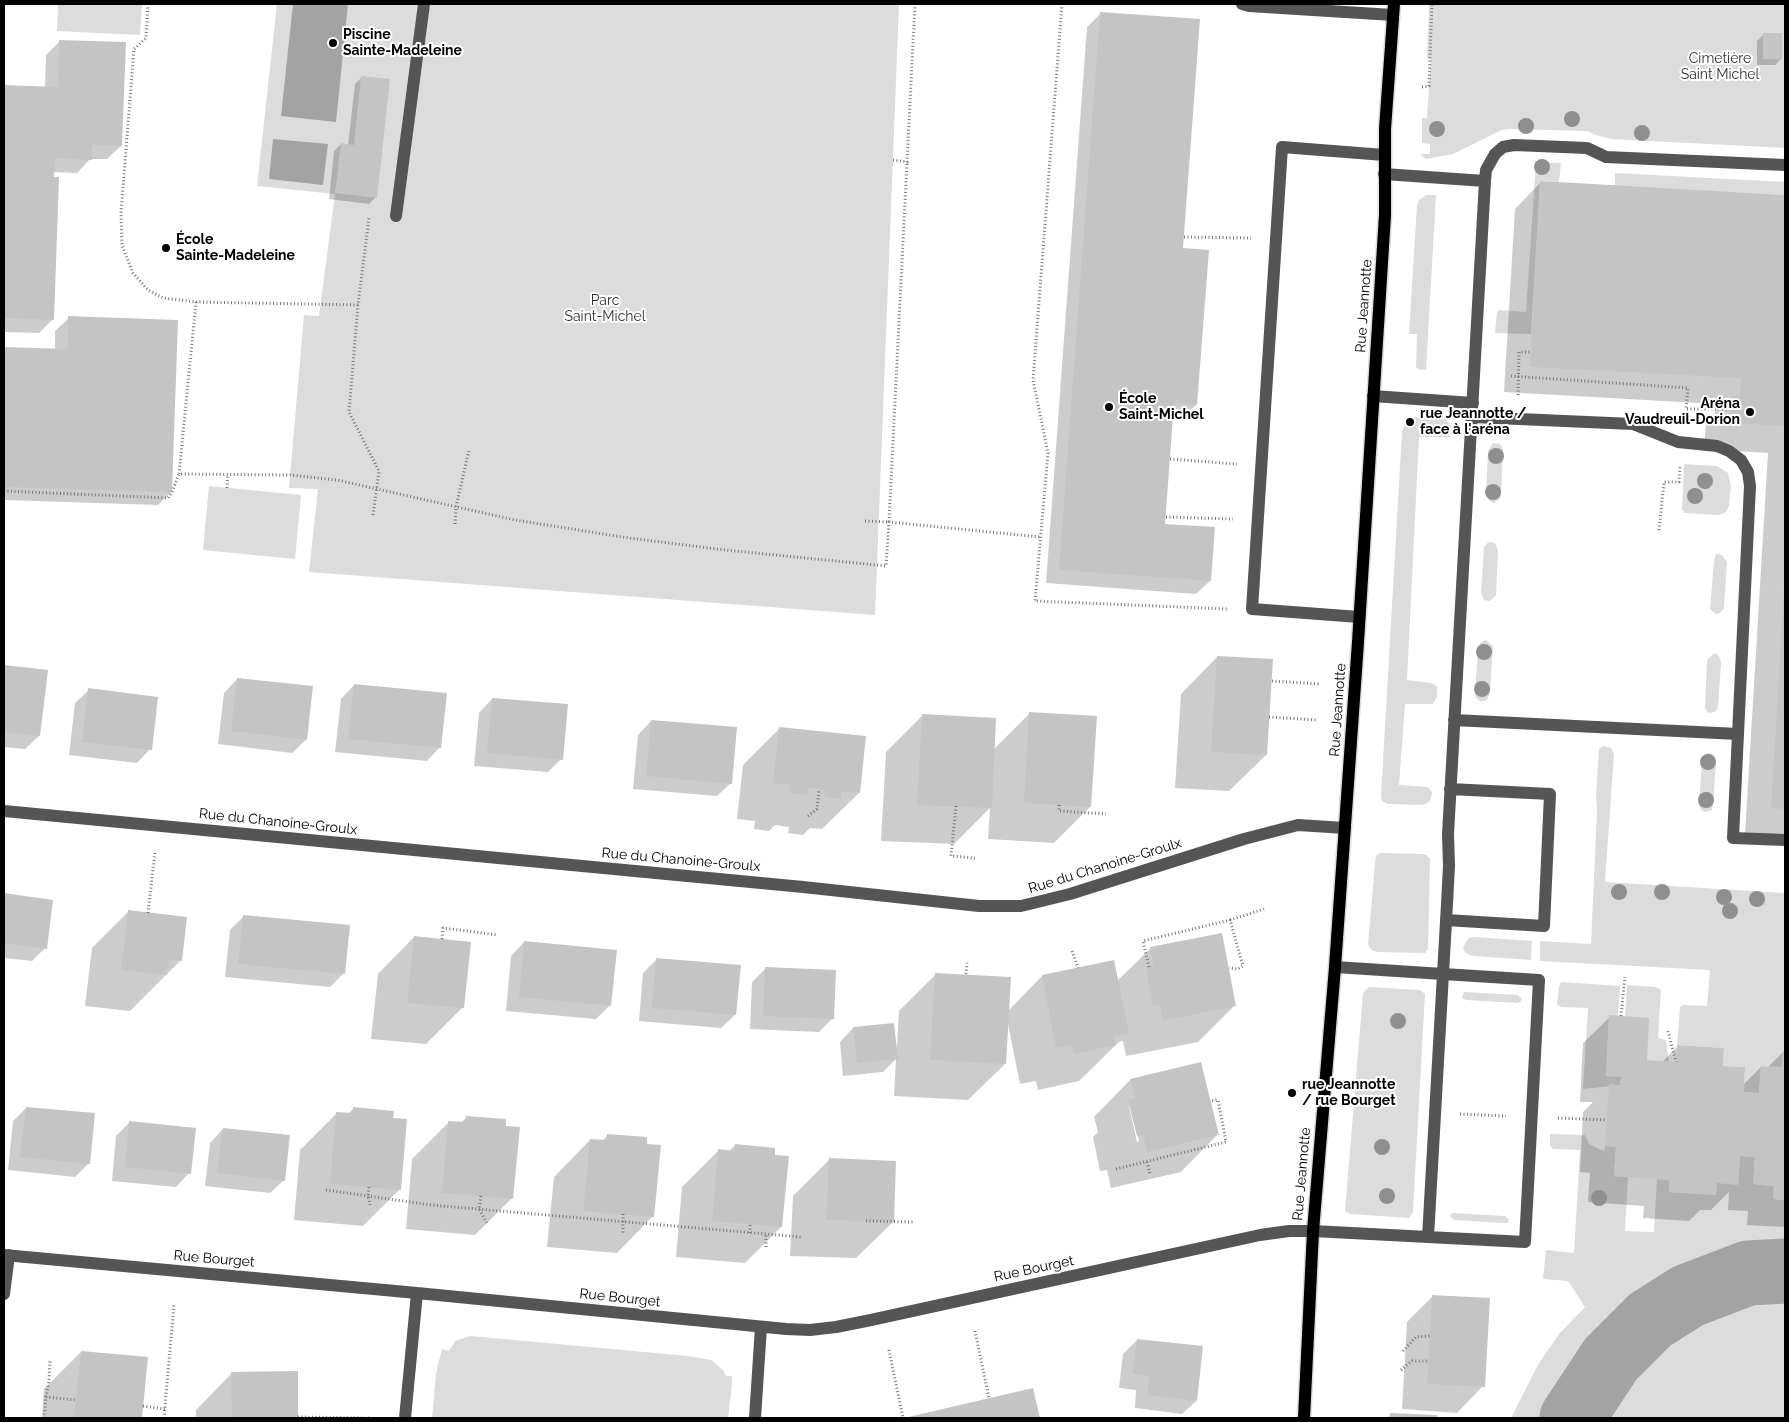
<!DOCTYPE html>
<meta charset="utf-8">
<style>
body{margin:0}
#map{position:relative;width:1789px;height:1422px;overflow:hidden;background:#fff;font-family:Raleway,sans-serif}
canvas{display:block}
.frame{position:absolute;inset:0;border:5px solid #000;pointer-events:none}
</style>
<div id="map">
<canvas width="1789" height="1422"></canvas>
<div class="frame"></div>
</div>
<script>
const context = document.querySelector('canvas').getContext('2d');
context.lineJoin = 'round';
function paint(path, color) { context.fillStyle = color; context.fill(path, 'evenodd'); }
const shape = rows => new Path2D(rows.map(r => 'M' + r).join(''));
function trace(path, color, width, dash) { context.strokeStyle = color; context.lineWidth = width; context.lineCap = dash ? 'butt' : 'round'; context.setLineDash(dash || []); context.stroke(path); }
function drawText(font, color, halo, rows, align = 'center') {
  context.font = font + ' Raleway,sans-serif'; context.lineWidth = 4; context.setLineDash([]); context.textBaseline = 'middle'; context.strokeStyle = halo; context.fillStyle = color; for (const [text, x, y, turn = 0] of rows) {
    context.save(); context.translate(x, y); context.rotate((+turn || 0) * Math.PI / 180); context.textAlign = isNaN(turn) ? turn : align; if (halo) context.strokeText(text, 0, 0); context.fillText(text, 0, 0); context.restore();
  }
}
paint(shape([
 [58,4,142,4,140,35,57,31],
 [277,4,899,4,875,615,309,572,318,489,289,488,304,315,319,316,335,194,257,186],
 [1429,4,1785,4,1785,148,1611,139,1596,135,1587,131,1509,129,1502,130,1453,154,1426,159,1420,154,1430,154,1430,144,1422,143,1422,118,1427,118,1431,59,1427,58],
 [1536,162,1561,163,1559,182,1540,181,1531,334,1495,333,1497,312,1499,310,1526,312],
 [1615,173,1785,182,1785,195,1615,186],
 [1426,195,1436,195,1426,370,1418,369,1416,367,1417,334,1409,334,1417,205,1419,200],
 [1414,417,1445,419,1451,426,1452,430,1450,437,1419,437,1407,680,1431,683,1437,686,1437,697,1433,704,1405,704,1399,785,1428,787,1432,792,1431,798,1429,802,1423,805,1388,804,1382,801,1381,796,1402,431,1407,420],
 [1493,443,1500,444,1503,449,1501,496,1499,500,1493,503,1489,500,1486,494,1488,451],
 [1684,464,1717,466,1728,473,1731,486,1729,506,1725,513,1718,515,1685,513,1682,510],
 [209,486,301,495,295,559,203,550],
 [1489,542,1495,543,1498,550,1496,595,1490,601,1484,600,1481,592,1484,546],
 [1716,554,1722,555,1727,562,1724,608,1720,613,1716,614,1710,609,1714,561],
 [1486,640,1493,646,1490,693,1487,700,1481,702,1476,698,1475,693,1478,651,1480,643],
 [1713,654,1717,654,1719,656,1721,663,1718,707,1716,711,1711,713,1707,712,1705,708,1707,660],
 [1603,746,1611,748,1614,754,1605,882,1785,893,1785,1051,1783,1051,1782,1067,1761,1066,1759,1093,1744,1092,1745,1067,1723,1066,1724,1048,1677,1045,1680,1007,1683,1005,1707,1006,1710,970,1540,961,1540,941,1591,944,1597,811,1596,795,1599,749],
 [1707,753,1712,754,1715,757,1716,763,1713,805,1712,810,1706,812,1702,811,1699,806,1702,760],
 [1380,853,1422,854,1426,855,1430,859,1428,949,1425,953,1377,952,1372,950,1368,945,1375,863,1376,856],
 [1474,937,1532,941,1531,960,1474,956,1469,955,1465,952,1463,948,1465,943,1469,938],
 [1561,982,1620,986,1618,1016,1609,1016,1606,1075,1621,1077,1620,1085,1583,1089,1588,1008,1561,1007,1559,1006,1557,1004,1559,987],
 [1627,985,1656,987,1661,990,1658,1038,1666,1040,1669,1062,1647,1060,1625,1017],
 [1369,987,1420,990,1425,994,1413,1212,1409,1218,1350,1214,1345,1211,1363,993],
 [1464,992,1518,995,1522,999,1520,1002,1517,1003,1466,1000,1462,998],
 [1550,1134,1585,1135,1589,1144,1604,1151,1605,1146,1616,1147,1614,1176,1628,1177,1625,1231,1654,1232,1657,1179,1669,1180,1669,1192,1716,1195,1717,1183,1738,1184,1740,1156,1755,1157,1753,1184,1774,1186,1773,1199,1785,1200,1785,1418,1511,1418,1539,1363,1560,1333,1585,1307,1568,1281,1543,1279,1546,1250,1574,1253,1580,1150,1553,1149,1550,1146],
 [1452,1213,1505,1216,1509,1219,1508,1223,1505,1223,1454,1220,1450,1216],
 [470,1336,688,1356,711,1360,723,1370,726,1376,732,1376,732,1384,728,1418,432,1418,436,1373,442,1349,449,1351,455,1341]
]), '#dcdcdc');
paint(shape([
 [293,4,348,4,336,122,281,116],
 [273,139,328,144,323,185,269,179]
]), '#a3a3a3');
paint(shape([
 [1101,13,1182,249,1196,405,1182,418,1172,417,1164,525,1210,581,1196,594,1046,583,1087,27],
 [1764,34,1781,59,1775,65,1757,65,1757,41],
 [60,41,121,146,107,159,90,159,77,173,53,172,53,319,39,333,4,332,4,87,45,88,46,55],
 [361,78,376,197,369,204,329,199,334,151,341,144,348,145,355,84],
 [1541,182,1785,196,1785,836,1745,834,1768,453,1704,449,1706,423,1715,414,1716,404,1504,392,1515,209],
 [69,318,171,492,158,505,4,500,4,348,55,350,55,331],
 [1217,657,1266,755,1229,791,1175,788,1181,694],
 [4,666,47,672,39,736,25,749,4,747],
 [237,679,306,740,292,753,218,744,224,693],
 [354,685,440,747,427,761,335,752,341,699],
 [89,690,150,749,137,763,69,755,75,703],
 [492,699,561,759,548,772,474,766,479,713],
 [1030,713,1090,807,1054,843,988,839,990,808,954,844,881,841,886,752,922,716,993,750],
 [651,721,731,783,717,796,633,789,638,735],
 [780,728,859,793,822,829,810,828,803,835,788,833,789,827,775,825,769,831,754,829,755,821,737,819,743,765],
 [4,894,52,901,45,948,32,961,4,958],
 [128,912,181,960,130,1011,85,1006,92,948],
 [244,916,343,974,330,987,225,977,230,930],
 [414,937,469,943,462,1008,426,1044,371,1039,378,974],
 [524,942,610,1005,596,1019,506,1011,511,956],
 [1151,948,1235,1005,1198,1042,1126,1056,1123,1041,1119,1042,1079,1081,1038,1090,1036,1081,1020,1084,1008,1024,1005,1064,968,1100,894,1096,896,1059,883,1072,843,1076,840,1042,853,1028,897,1048,899,1011,936,974,1008,1011,1042,976,1114,961,1117,981],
 [657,959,735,1015,721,1028,639,1021,643,973],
 [766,968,833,1018,819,1032,750,1029,752,982],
 [1610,1017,1645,1062,1661,1063,1678,1046,1722,1067,1743,1085,1761,1067,1768,1067,1783,1052,1785,1052,1785,1227,1747,1225,1748,1211,1728,1210,1729,1192,1711,1210,1700,1210,1689,1221,1643,1218,1644,1206,1588,1202,1590,1173,1580,1172,1583,1112,1593,1102,1580,1102,1583,1043],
 [1130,1080,1217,1135,1181,1172,1111,1188,1107,1170,1100,1171,1093,1137,1098,1132,1094,1117],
 [1129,1106,1131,1106,1139,1141,1137,1142],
 [26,1108,89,1163,75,1177,8,1170,13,1121],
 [354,1108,400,1189,363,1226,294,1220,300,1150,337,1113,348,1114],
 [467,1117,512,1198,475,1235,406,1229,412,1159,449,1122,461,1123],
 [130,1122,189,1173,176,1187,112,1181,116,1136],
 [223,1129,284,1180,270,1193,205,1186,210,1143],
 [608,1135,653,1216,617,1253,547,1247,554,1177,590,1140,602,1141],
 [735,1145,781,1227,745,1263,676,1257,682,1187,718,1151,729,1151],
 [830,1159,893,1222,856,1258,790,1256,793,1196],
 [1433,1296,1483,1386,1457,1413,1402,1409,1407,1322],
 [1137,1340,1196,1401,1182,1414,1135,1408,1136,1390,1119,1388,1123,1354],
 [81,1352,146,1358,141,1418,42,1418,44,1389],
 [232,1373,297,1373,297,1418,196,1418,196,1410],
 [1032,1389,1039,1418,906,1418],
 [1391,1414,1436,1417,1436,1418,1387,1418]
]), '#0003');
trace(shape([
 [1572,1418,1611,1359,1650,1320,1688,1296,1748,1273,1785,1271]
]), '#a3a3a3', 65);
paint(shape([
 [1100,12,1200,19,1183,248,1209,250,1197,405,1174,403,1165,524,1215,527,1211,581,1059,570],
 [1763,33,1782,33,1782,59,1763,59],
 [59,40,126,42,122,146,92,145,92,160,55,158,54,177,59,177,54,320,4,318,4,85,58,87],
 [361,76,390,79,377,198,335,193,341,143,354,145],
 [1540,181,1785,195,1785,426,1730,423,1732,396,1740,396,1741,378,1530,367],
 [68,316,178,320,172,492,4,487,4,347,68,349],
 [1784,589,1785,589,1785,809,1771,808],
 [1217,656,1273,659,1267,755,1211,752],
 [4,665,48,670,40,736,4,732],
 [237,678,313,686,307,740,231,731],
 [354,684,447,693,441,748,348,739],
 [88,688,158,697,152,750,82,742],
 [492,698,568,704,563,760,487,753],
 [1029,712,1097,716,1091,807,1024,803],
 [922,714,996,718,992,808,917,805],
 [651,720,737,727,732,784,646,776],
 [779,727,866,736,860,793,842,792,841,799,824,797,825,790,808,788,807,795,789,793,791,785,773,783],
 [4,893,53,900,47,949,4,943],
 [128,910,187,917,182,961,169,959,167,975,121,970],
 [243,915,350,925,345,974,238,964],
 [1222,933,1236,1006,1163,1021,1160,1005,1153,1006,1146,967,1153,966,1150,947],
 [414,936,471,942,464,1008,407,1003],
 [524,941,617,950,611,1006,519,997],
 [656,958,741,965,736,1015,652,1008],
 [1114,960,1129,1033,1114,1036,1116,1045,1074,1054,1072,1045,1056,1048,1042,975],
 [765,967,836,970,834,1019,763,1016],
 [935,973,1011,977,1006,1064,930,1060],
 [1609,1015,1649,1018,1647,1060,1676,1062,1677,1045,1724,1048,1723,1066,1745,1067,1744,1092,1759,1093,1761,1066,1782,1067,1783,1051,1785,1051,1785,1200,1773,1199,1774,1186,1753,1184,1755,1157,1740,1156,1738,1185,1717,1183,1716,1195,1669,1192,1669,1180,1614,1176,1616,1147,1605,1146,1609,1084,1620,1085,1621,1077,1606,1076],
 [894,1023,898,1059,857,1063,853,1027],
 [1201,1062,1219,1135,1147,1152,1143,1134,1137,1136,1128,1100,1135,1098,1130,1079],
 [26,1107,95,1113,90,1164,20,1157],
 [353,1107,394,1111,393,1118,407,1119,401,1190,330,1184,336,1112,353,1113],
 [466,1116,506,1119,506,1126,520,1127,513,1199,442,1193,448,1121,465,1122],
 [129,1121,196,1128,191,1174,125,1167],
 [223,1128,290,1135,285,1181,217,1173],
 [607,1134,647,1137,647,1144,661,1145,654,1217,583,1211,590,1139,606,1140],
 [735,1144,775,1148,775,1155,789,1156,782,1227,712,1221,718,1149,734,1151],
 [829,1158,896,1161,894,1222,826,1220],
 [1432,1295,1490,1298,1485,1387,1427,1384],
 [1137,1339,1203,1346,1197,1401,1148,1395,1149,1376,1132,1374],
 [81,1351,148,1357,142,1418,74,1418],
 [298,1371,298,1418,232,1418,231,1372],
 [1033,1388,1040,1418,904,1418],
 [1390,1413,1437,1415,1437,1418,1390,1418]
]), '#c4c4c4');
const major = shape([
 [1304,1418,1313,1231,1335,967,1358,642,1385,215,1385,129,1394,4]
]);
trace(major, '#dbdbdb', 15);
trace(shape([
 [148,4,146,38,134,49,121,213,122,246,133,273,148,290,163,298,196,302,179,474,290,475,337,480,515,520,629,538,725,550,886,566,889,522,1040,537],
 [1062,4,1033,380,1048,453,1035,601,1228,609],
 [1422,87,1429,86,1432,4],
 [893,160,907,162,915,4],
 [1184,237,1251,238],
 [196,302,358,305,369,218],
 [358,305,349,412,379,471,373,515],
 [1511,376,1688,388,1686,409,1731,409],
 [1518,395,1519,352,1530,352],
 [1170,459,1237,464],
 [227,488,228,474],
 [4,491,168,498,172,492,179,474],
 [1166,517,1233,519],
 [865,521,889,522,907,162],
 [455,524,456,507,469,450],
 [1659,530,1664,482,1679,482,1680,467],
 [1272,681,1320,684],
 [1269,717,1317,720],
 [1059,805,1059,811,1106,814],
 [956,806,951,856,975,858],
 [808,816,817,809,819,790],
 [148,913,155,851],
 [1230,920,1264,909],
 [442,939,443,928,498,935],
 [1072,951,1078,968],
 [1149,967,1143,941,1230,920,1243,966,1238,969,1229,968],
 [966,974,967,963],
 [1621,1016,1625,977],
 [1668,1031,1676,1062],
 [1460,1114,1506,1116],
 [1558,1118,1607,1120],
 [1147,1162,1150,1174],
 [1116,1169,1226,1142,1218,1100,1210,1101],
 [369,1187,368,1196,370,1205],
 [326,1190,431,1205,801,1237],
 [481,1196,479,1209,488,1225],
 [623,1214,623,1234],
 [866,1221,913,1222],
 [750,1233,750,1224],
 [766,1247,766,1234],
 [975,1331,989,1398],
 [889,1350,903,1418],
 [1403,1351,1416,1337,1430,1336],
 [1401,1370,1412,1361,1429,1361],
 [46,1397,49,1381,50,1361],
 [143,1406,165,1409],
 [298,1417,370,1418],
 [44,1418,46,1397,76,1400],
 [164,1418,174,1304]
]), '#777', 3, [1, 2.5]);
trace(shape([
 [1242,4,1249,6,1393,15],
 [1485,181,1486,170,1495,154,1503,147,1514,145,1587,148,1606,157,1785,165],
 [396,216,424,4],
 [1373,396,1473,403],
 [1359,617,1252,609,1282,147,1384,155],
 [1454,720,1738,734,1750,486,1748,472,1741,460,1729,451,1717,446,1678,442,1633,424,1473,417],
 [1738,734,1733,838,1785,840],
 [4,811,803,887,979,906,1021,906,1070,894,1244,839,1298,825,1345,828],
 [1446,920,1544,926,1550,794,1450,789],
 [1335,967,1443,974,1447,904,1449,866,1448,834,1485,181,1384,174],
 [4,1255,417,1293,786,1329,810,1330,836,1327,871,1320,1260,1235,1289,1231,1313,1231,1428,1237,1443,974,1539,980,1525,1242,1428,1237],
 [4,1294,9,1255],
 [405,1418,417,1293],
 [755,1418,761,1327]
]), '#555', 12);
trace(major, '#000', 12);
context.fillStyle = '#8f8f8f';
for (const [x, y] of [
 [1572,119],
 [1526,126],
 [1437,129],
 [1642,133],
 [1542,167],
 [1496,456],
 [1705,481],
 [1493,492],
 [1695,496],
 [1484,652],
 [1482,689],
 [1708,762],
 [1706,800],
 [1619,892],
 [1662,892],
 [1724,897],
 [1757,899],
 [1730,911],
 [1398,1021],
 [1382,1147],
 [1387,1196],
 [1599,1198]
]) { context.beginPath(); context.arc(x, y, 8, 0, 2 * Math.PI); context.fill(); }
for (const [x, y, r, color] of [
 [333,43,5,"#000"],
 [166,248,5,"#000"],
 [1109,407,5,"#000"],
 [1750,412,5,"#000"],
 [1410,422,5,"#000"],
 [1292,1093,5,"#000"]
]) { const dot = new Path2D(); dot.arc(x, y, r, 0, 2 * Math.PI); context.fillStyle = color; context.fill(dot); trace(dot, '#fff', 2); }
drawText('bold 14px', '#000', '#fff', [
 ["Piscine",343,35],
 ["Sainte-Madeleine",343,51],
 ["École",176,240],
 ["Sainte-Madeleine",176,256],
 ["École",1119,399],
 ["Saint-Michel",1119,415],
 ["Aréna",1740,404,"right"],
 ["Vaudreuil-Dorion",1740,420,"right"],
 ["rue Jeannotte /",1420,414],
 ["face à l'aréna",1420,430],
 ["rue Jeannotte",1302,1085],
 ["/ rue Bourget",1302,1101]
], 'left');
drawText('14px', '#333', '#fff', [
 ["Cimetière",1720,59],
 ["Saint Michel",1720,75],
 ["Parc",605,301],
 ["Saint-Michel",605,317]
]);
drawText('14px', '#000', '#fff', [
 ["Rue Jeannotte",1364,306,-86],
 ["Rue Jeannotte",1338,710,-86],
 ["Rue du Chanoine-Groulx",278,822,6],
 ["Rue du Chanoine-Groulx",681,860,5],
 ["Rue du Chanoine-Groulx",1105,866,-17],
 ["Rue Jeannotte",1302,1174,-85],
 ["Rue Bourget",214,1259,5],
 ["Rue Bourget",1034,1269,-12],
 ["Rue Bourget",620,1298,6]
]);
</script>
